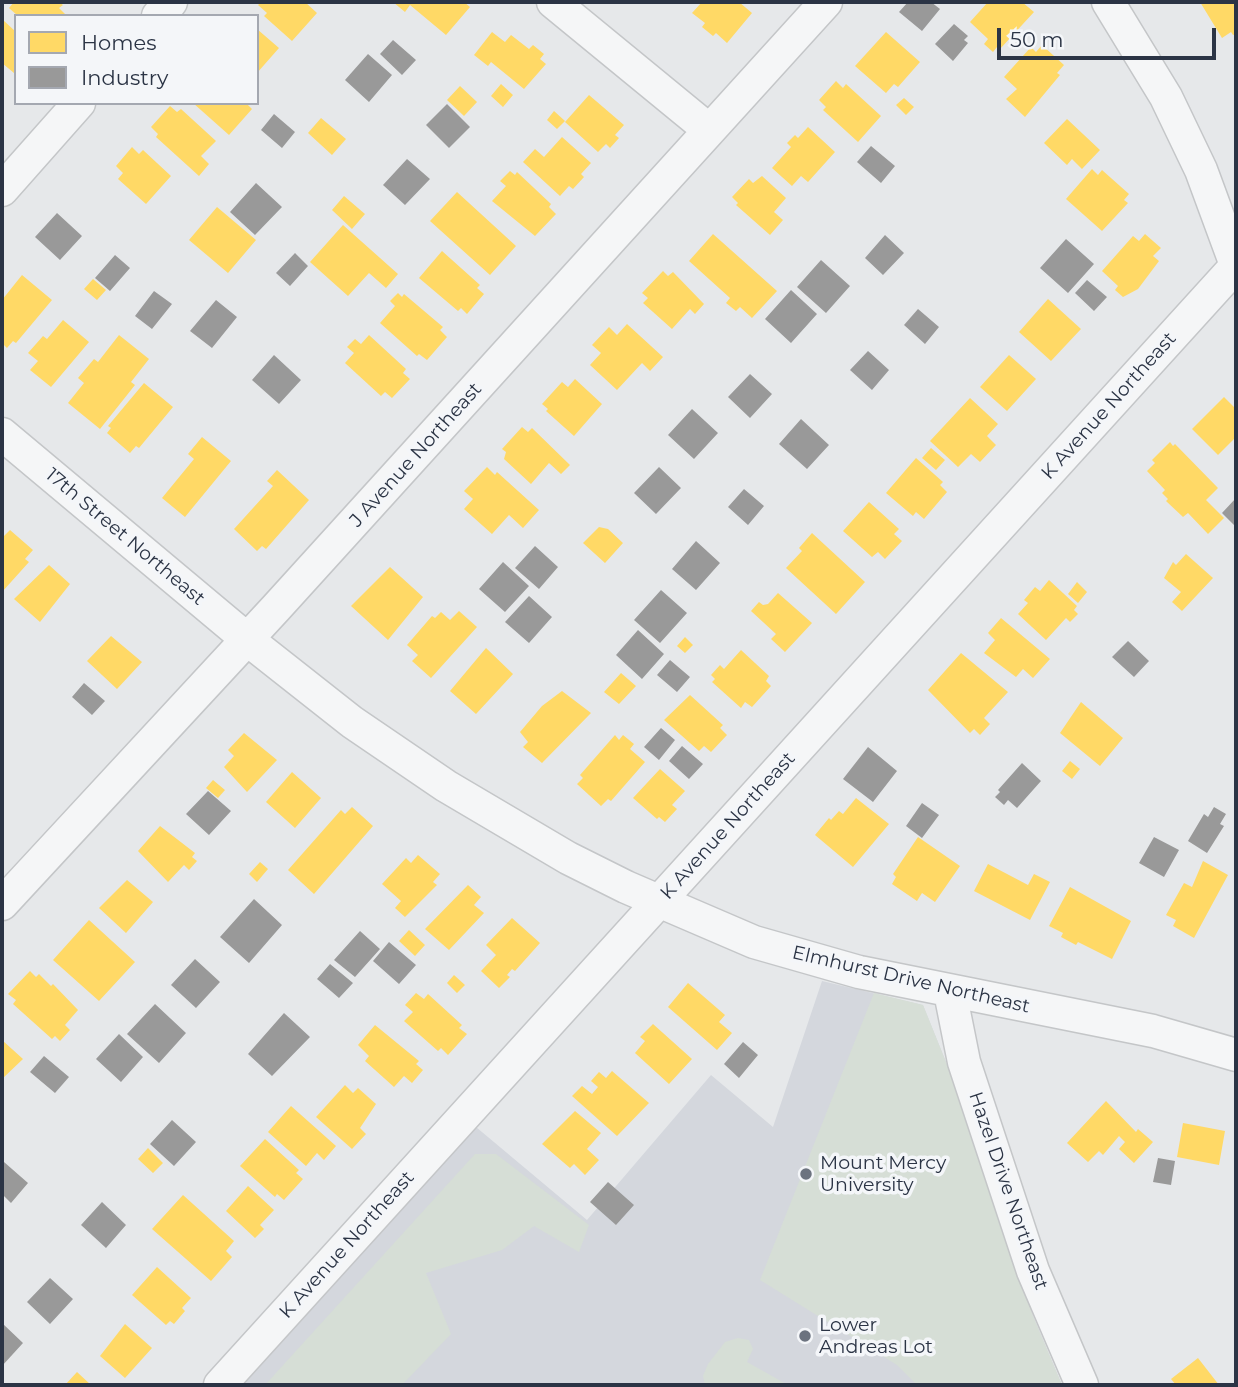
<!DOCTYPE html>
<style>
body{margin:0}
#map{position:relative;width:1238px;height:1387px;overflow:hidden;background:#e6e8ea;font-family:Montserrat,sans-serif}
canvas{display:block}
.frame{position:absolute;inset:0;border:4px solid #2b3445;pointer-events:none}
.legend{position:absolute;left:14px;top:14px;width:245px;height:91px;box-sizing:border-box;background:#f4f6f9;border:2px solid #a4a8b1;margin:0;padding:9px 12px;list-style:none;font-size:21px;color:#2b3445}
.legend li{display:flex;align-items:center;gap:14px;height:35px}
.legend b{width:35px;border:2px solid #a4a8b1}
.scale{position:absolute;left:997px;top:28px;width:219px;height:32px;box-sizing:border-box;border:4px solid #2b3445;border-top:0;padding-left:9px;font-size:21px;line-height:24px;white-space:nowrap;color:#2b3445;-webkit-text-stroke:5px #f4f6f9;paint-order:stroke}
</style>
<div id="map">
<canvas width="1238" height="1387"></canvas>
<div class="frame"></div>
<ul class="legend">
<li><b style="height:19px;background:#ffd966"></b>Homes</li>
<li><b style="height:19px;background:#999"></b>Industry</li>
</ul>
<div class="scale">50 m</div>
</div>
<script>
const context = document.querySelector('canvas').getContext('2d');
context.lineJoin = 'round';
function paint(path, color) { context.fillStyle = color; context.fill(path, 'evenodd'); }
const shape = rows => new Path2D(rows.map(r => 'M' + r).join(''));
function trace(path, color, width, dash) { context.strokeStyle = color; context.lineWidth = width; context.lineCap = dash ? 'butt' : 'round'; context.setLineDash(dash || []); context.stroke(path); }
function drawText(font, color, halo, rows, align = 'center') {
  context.font = font + ' Montserrat,sans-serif'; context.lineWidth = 7; context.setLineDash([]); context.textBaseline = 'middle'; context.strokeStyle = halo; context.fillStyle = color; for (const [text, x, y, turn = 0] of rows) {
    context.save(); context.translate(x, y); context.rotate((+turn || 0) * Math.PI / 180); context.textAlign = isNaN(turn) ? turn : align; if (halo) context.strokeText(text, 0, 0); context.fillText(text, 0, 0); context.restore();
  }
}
paint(shape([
 [822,981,923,1005,946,1062,1033,1316,1062,1385,241,1385,476,1127,587,1220,711,1075,773,1127]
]), '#d4d7dd');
paint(shape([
 [874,993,923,1005,946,1062,1033,1316,1062,1385,917,1385,897,1365,760,1280],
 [475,1154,496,1154,589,1225,579,1252,534,1226,502,1250,426,1273,451,1334,402,1385,265,1385],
 [738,1338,749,1340,753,1349,747,1362,788,1385,705,1385,703,1376,708,1364,725,1342]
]), '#d6ded6');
paint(shape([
 [14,2,59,2,63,5,59,8,67,16,18,16,9,8],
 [261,2,305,2,317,13,292,41,264,16,267,13,258,5],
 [393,2,464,2,470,7,446,35,410,5,405,12],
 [702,2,739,2,752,13,727,43,716,33,713,36,702,27,705,23,692,13],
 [988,2,1022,2,1034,12,1000,49,997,47,993,52,984,44,988,39,970,22],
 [1200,2,1236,2,1236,34,1233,35,1231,32,1222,38],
 [2,19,16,32,14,73,2,63],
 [257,29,279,48,257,73],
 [492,32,505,42,511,35,529,49,533,45,544,54,540,59,546,64,524,89,491,62,488,66,474,55],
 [886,32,920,62,898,87,894,84,886,93,855,66],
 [1042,45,1064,65,1057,73,1060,75,1025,117,1006,99,1017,89,1004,77,1031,47,1036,52],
 [836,81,843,88,846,84,881,116,858,142,823,110,826,107,819,100],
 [501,84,513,95,503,107,491,96],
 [460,86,477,102,464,116,447,100],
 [589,95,624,125,615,135,619,138,610,148,606,144,598,152,565,122],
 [904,98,914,107,906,115,896,105],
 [193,103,246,103,252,109,229,135],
 [170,106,177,112,181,109,216,141,201,156,209,164,199,176,156,137,158,134,151,127],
 [554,111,565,121,557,129,547,120],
 [321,118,346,139,332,155,308,133],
 [1067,119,1100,150,1082,169,1072,159,1067,165,1044,143],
 [808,127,835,152,808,182,801,176,792,186,772,168,791,147,787,143,795,135,798,138],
 [562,137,591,163,581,174,584,177,573,189,569,186,560,196,523,162,535,149,544,157],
 [132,147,139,154,143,150,171,176,146,204,118,179,123,173,116,166],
 [1092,169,1098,175,1102,170,1129,194,1124,200,1128,203,1102,231,1066,199],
 [510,171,515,175,517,172,551,204,549,207,556,214,535,236,492,201,506,186,500,181],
 [762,176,786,198,774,212,783,220,770,235,736,205,738,203,732,197,749,179,753,183],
 [457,192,516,246,490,275,430,221],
 [344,196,365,214,352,229,332,210],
 [217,207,256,240,228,273,189,240],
 [343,225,398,274,386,288,369,273,348,296,310,262],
 [713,234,777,291,752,318,740,307,736,311,726,303,730,298,689,261],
 [1145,234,1161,248,1153,256,1159,261,1138,289,1123,297,1115,290,1118,286,1102,271,1133,236,1139,241],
 [442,251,480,285,477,288,484,294,467,314,461,308,458,311,419,278],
 [663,271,668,276,673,272,704,304,695,314,690,309,672,329,643,303,648,298,642,293],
 [22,275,52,300,16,343,13,341,7,348,2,343,2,300],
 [93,279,106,290,97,300,84,289],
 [398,293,402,297,404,294,443,327,440,330,447,337,427,360,419,354,417,356,380,323,395,306,390,301],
 [1048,299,1081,329,1051,361,1019,332],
 [63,320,89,342,51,387,30,370,38,361,28,353,43,336,47,339],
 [627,324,663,357,650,371,642,363,617,390,590,365,601,353,592,345,609,327,617,335],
 [119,335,149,359,131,382,135,385,100,429,68,403,84,383,78,378,94,359,98,362],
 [369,335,406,369,403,373,410,379,392,398,385,392,381,396,345,363,354,353,347,347,355,339,361,344],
 [1009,355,1036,379,1007,411,980,387],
 [575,379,602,404,574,436,546,411,548,409,542,404,562,382,568,387],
 [144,383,173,407,139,448,136,446,130,453,107,433,111,428,108,426],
 [1224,397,1236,409,1236,437,1218,455,1192,429],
 [970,398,998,424,987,436,996,445,980,462,971,454,958,467,930,441],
 [522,427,528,432,532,428,570,465,561,474,549,463,531,484,504,459,506,452,502,449],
 [202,437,231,461,185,517,162,498,194,459,188,454],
 [1170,442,1173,446,1175,444,1218,488,1206,500,1224,518,1208,534,1188,513,1183,517,1166,501,1168,499,1162,493,1165,490,1147,471,1155,463,1152,460],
 [931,448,945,460,936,470,922,458],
 [916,458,943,482,940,485,947,492,924,519,916,512,913,516,886,493],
 [487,467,495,475,497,472,539,510,523,528,509,515,492,534,464,509,473,499,464,491],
 [277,470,309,500,266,549,262,546,257,551,234,529,273,486,267,481],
 [869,502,899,529,894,534,902,541,885,559,878,552,872,557,843,531],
 [599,527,608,529,623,543,605,563,583,543],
 [10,530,33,550,25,559,29,562,2,592,2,538],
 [812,533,865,582,836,614,786,568,802,551,799,548],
 [1186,554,1213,578,1182,611,1172,602,1181,592,1164,578,1173,562,1176,565],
 [49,565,70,584,40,622,14,599],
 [390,567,423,597,388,640,351,606],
 [1049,580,1077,606,1074,610,1078,614,1070,622,1066,618,1046,640,1018,614,1028,603,1024,600,1035,587,1040,591],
 [1077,582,1087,592,1078,603,1068,594],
 [778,593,812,623,785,652,771,639,776,634,751,611,759,602,763,605,768,604],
 [459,611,477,627,431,678,412,661,418,655,407,645,432,616,435,618,441,612,450,620],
 [1001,618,1050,659,1033,678,1023,669,1016,677,984,653,995,640,988,633],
 [111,636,142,662,117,689,87,661],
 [685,637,693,645,685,653,677,646],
 [486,648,513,674,476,714,450,691],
 [741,650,769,676,766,681,771,686,752,707,745,702,741,708,712,682,715,679,711,675,720,665,724,669],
 [961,653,1008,692,984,718,990,724,980,735,974,729,970,733,928,690],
 [621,673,636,686,619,704,604,692],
 [562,691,591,713,542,763,523,747,528,742,520,732,542,706],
 [690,695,723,725,720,728,727,735,711,752,704,746,699,751,664,720],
 [1081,702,1123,738,1100,766,1060,733],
 [244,733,277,760,247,792,224,767,234,756,228,750],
 [615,735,619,740,623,735,634,744,630,749,645,762,611,801,608,799,601,806,577,784,583,778,580,775],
 [1070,761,1080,769,1072,779,1062,771],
 [660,769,685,791,672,805,677,809,665,822,659,817,657,819,633,798],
 [292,772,321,798,295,828,266,802],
 [213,780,225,790,218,798,206,788],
 [856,798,889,824,853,867,815,835,829,818,831,820,839,811,843,814],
 [352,807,373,826,314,894,288,870,341,810,345,814],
 [160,826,195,853,192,857,197,861,189,870,184,865,168,882,138,851],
 [918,837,960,866,935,902,922,893,917,901,892,884,896,877,893,874],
 [418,855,440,874,433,882,437,885,405,917,395,908,401,901,382,884,406,858,411,863],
 [1203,861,1228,875,1194,938,1173,926,1176,920,1166,915,1184,883,1192,887],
 [260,862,268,869,257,882,249,874],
 [988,864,1028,885,1034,874,1050,882,1030,920,974,891],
 [127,880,153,902,126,933,99,908],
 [468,885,481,897,474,905,484,913,449,950,425,929],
 [1070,887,1131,921,1112,959,1078,942,1076,945,1061,937,1063,933,1049,926],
 [512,918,540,943,515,971,512,969,507,975,510,977,499,988,481,971,496,955,486,945],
 [89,920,135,962,99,1001,53,960],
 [409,930,425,945,415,956,399,941],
 [30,971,36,977,39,974,51,986,53,984,78,1010,65,1025,70,1030,60,1041,55,1036,52,1039,13,1004,16,1000,8,994],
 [454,975,465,985,457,993,447,983],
 [688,983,725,1015,719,1022,732,1033,717,1050,668,1007],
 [416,993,424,999,428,994,462,1025,459,1028,467,1034,448,1055,441,1048,438,1051,404,1021,413,1012,405,1005],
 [653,1024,692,1059,669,1084,635,1053,645,1041,640,1037],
 [375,1025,419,1061,416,1064,423,1070,412,1083,404,1076,394,1087,365,1061,369,1056,358,1045],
 [2,1040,23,1059,2,1079],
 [612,1071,649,1103,617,1136,572,1096,582,1086,592,1094,598,1087,591,1081,599,1072,606,1078],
 [345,1085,353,1093,358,1088,376,1104,360,1128,366,1134,352,1149,316,1117],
 [1106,1101,1136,1132,1138,1129,1153,1142,1134,1163,1119,1149,1125,1142,1119,1136,1103,1155,1099,1151,1088,1162,1067,1143],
 [291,1106,336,1146,324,1160,317,1153,306,1166,268,1132],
 [575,1111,601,1133,587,1149,599,1160,585,1175,574,1164,570,1168,542,1144],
 [1183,1123,1225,1131,1219,1165,1177,1157],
 [265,1139,299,1170,296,1173,303,1179,284,1200,277,1194,275,1197,240,1166],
 [148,1148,163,1163,153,1173,138,1159],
 [248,1186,274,1210,260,1225,264,1229,255,1238,226,1211],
 [183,1195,234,1241,226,1251,232,1257,211,1281,152,1229],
 [157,1267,191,1298,182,1308,185,1311,174,1324,170,1321,166,1325,132,1295],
 [125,1324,152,1348,125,1378,100,1356],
 [1198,1358,1219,1385,1176,1385,1171,1379],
 [77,1372,91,1385,65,1385]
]), '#ffd966');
paint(shape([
 [908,2,931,2,940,9,922,31,899,12],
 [954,24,968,36,964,40,968,43,953,61,935,44],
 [393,40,416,60,402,75,380,54],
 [368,54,392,75,369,102,345,80],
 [447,104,470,127,449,148,426,125],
 [274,114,295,132,282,148,261,130],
 [871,146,895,166,881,183,857,162],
 [407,159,430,179,405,205,383,185],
 [256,183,282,207,255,235,230,212],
 [57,213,82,236,60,260,35,237],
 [885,235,904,253,883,275,865,258],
 [1066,239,1094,264,1068,293,1040,268],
 [295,253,308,266,290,286,276,273],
 [115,255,130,268,110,291,95,278],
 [821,260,850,286,826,313,797,287],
 [1087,280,1107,297,1094,311,1075,293],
 [791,290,817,314,791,343,765,319],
 [154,291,172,304,152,329,135,316],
 [216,300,237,317,212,348,190,331],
 [918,309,939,327,925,344,904,325],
 [868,351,889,370,872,390,850,370],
 [274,355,301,380,279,404,252,380],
 [750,374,772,394,750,418,728,397],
 [692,409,718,433,694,459,668,435],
 [801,419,829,445,807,469,779,444],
 [659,467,681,488,656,514,634,493],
 [744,489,764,506,748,525,728,507],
 [1236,498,1236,527,1222,513],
 [696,541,720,563,696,590,672,569],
 [535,546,558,567,539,589,515,568],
 [503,562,529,586,505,612,479,589],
 [661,590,687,613,660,643,634,620],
 [529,596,552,617,529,643,505,622],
 [638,630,664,654,642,679,616,655],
 [1128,641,1149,661,1134,677,1112,657],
 [670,660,690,677,677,692,657,675],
 [84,683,105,701,92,715,72,697],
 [661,728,675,740,659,760,644,747],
 [682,746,703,764,689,779,669,761],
 [868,747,897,771,873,802,843,779],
 [1022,763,1041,781,1017,808,1008,800,1004,805,995,797,1000,792,998,790],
 [208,791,231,811,209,835,186,814],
 [922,803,939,815,922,838,906,826],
 [1214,807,1226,814,1220,824,1224,826,1207,853,1188,841,1204,814,1208,817],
 [1154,837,1179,850,1164,877,1139,863],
 [254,899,282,925,249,963,220,937],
 [360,931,380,949,355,977,334,960],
 [389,942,416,965,399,984,373,961],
 [195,959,220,982,196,1008,171,985],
 [330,964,353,983,339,998,317,979],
 [155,1004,186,1033,159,1063,127,1034],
 [284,1013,310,1037,272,1076,248,1054],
 [119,1034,143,1057,121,1082,96,1059],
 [743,1042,758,1055,739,1078,724,1064],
 [44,1056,69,1077,55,1093,30,1072],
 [172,1120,196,1142,174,1166,150,1144],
 [1158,1158,1175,1161,1171,1185,1153,1182],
 [4,1162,28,1183,11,1203,2,1194],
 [608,1182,634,1205,616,1225,590,1202],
 [102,1202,126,1225,106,1248,81,1225],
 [50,1278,73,1299,50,1324,27,1302],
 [2,1323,23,1343,2,1366]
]), '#999');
const street = shape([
 [553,2,709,130],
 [1108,2,1166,97,1201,170,1236,265],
 [158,16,171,2],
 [2,190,79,103],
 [2,434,248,640,352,722,446,786,568,858,626,887,754,942,859,972,1153,1031,1236,1055],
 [2,904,276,608,826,2],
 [950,992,964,1062,1033,1271,1082,1385],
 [220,1385,1236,266]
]);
trace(street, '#c4c6c8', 35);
trace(street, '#f5f6f7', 32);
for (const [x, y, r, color] of [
 [806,1174,7,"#6c737f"],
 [805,1336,7,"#6c737f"]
]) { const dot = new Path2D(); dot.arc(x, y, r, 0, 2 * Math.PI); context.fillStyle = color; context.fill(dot); trace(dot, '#f4f6f9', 2.5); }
drawText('19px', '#2b3445', '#f4f6f9', [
 ["K Avenue Northeast",1109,406,-48],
 ["J Avenue Northeast",416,455,-48],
 ["17th Street Northeast",125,537,40],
 ["K Avenue Northeast",728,826,-48],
 ["Elmhurst Drive Northeast",911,980,13],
 ["Hazel Drive Northeast",1008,1191,71],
 ["K Avenue Northeast",347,1245,-48]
]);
drawText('19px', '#2b3445', '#f4f6f9', [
 ["Mount Mercy",820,1163],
 ["University",820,1185],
 ["Lower",819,1325],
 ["Andreas Lot",819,1347]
], 'left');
</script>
